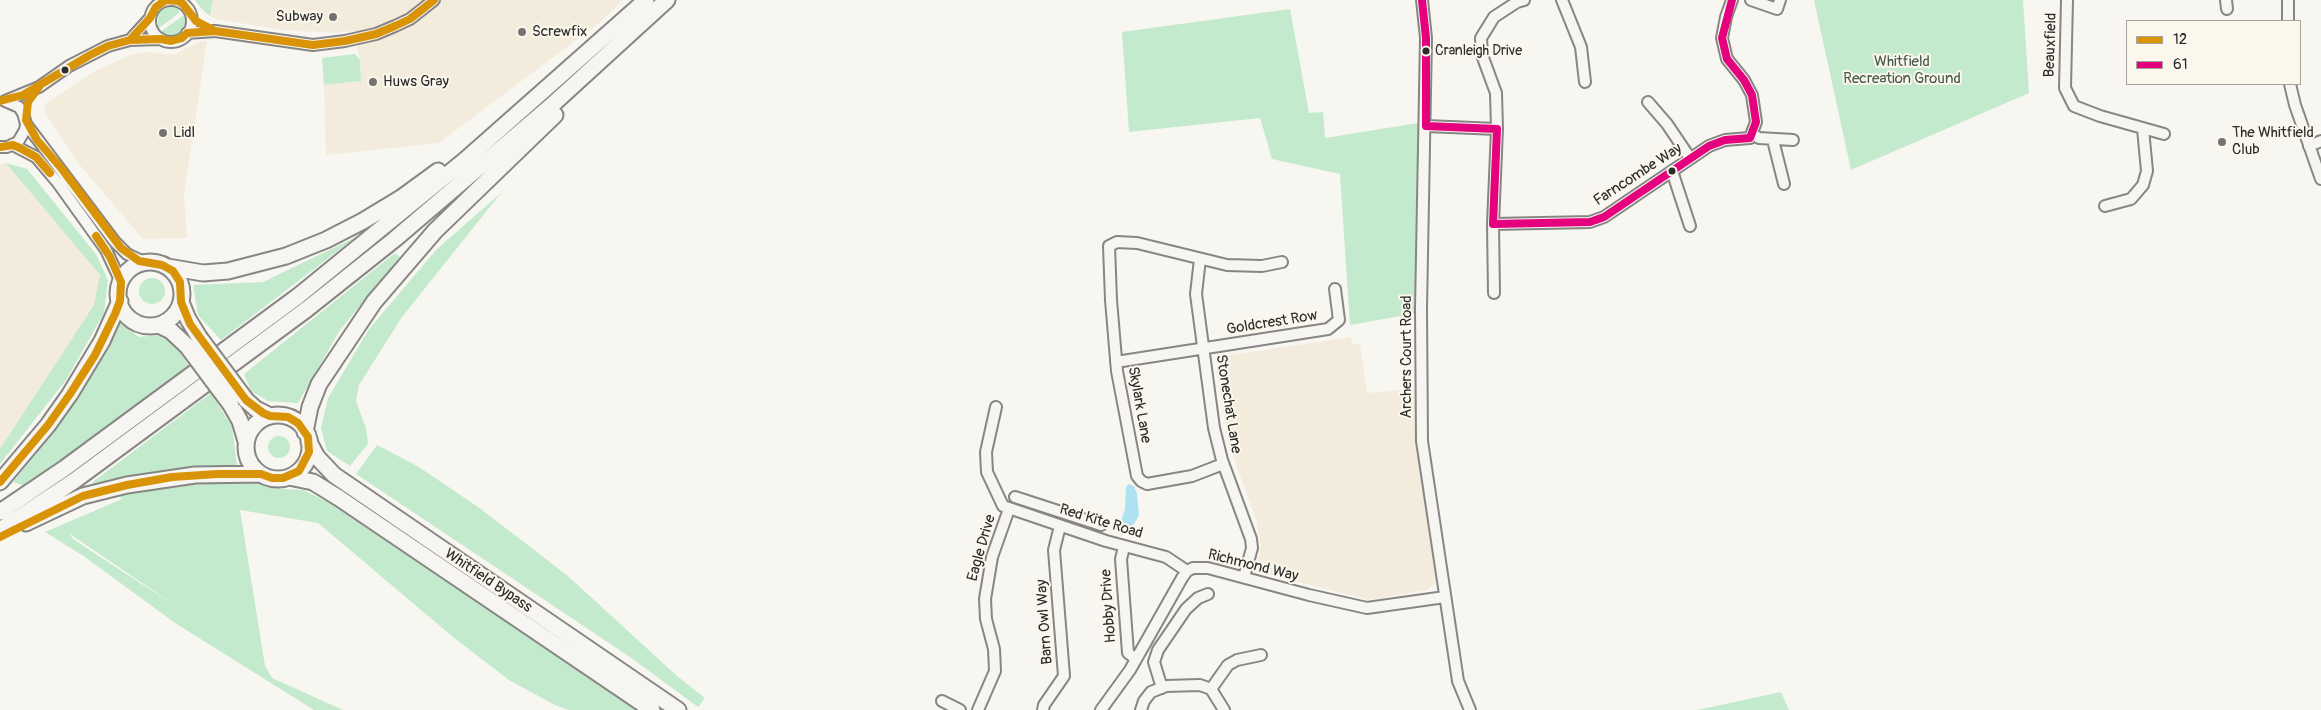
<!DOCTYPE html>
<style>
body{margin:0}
#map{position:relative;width:2321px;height:710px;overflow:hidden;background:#f8f6f0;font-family:Pangolin,sans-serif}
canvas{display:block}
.legend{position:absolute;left:2126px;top:20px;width:175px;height:65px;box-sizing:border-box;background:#fbf7ec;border:1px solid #a8a59f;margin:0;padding:6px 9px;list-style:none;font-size:15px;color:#2b2b2b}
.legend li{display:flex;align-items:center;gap:10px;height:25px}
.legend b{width:25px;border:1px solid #a8a59f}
</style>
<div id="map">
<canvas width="2321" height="710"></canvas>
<ul class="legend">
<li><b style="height:6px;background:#d89406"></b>12</li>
<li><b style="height:6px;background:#e5007d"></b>61</li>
</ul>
</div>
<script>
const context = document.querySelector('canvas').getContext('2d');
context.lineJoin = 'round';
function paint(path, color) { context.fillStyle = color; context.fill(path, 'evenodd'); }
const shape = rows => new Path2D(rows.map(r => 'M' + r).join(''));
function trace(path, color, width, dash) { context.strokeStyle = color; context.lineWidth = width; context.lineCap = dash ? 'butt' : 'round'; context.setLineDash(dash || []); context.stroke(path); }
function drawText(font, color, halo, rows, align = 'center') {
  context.font = font + ' Pangolin,sans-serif'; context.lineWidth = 4; context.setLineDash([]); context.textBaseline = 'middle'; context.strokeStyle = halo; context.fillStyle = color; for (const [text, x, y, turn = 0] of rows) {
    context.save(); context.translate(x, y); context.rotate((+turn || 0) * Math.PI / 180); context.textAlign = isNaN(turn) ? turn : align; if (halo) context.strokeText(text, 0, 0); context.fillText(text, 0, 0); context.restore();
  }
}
paint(shape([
 [213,0,623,0,603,20,439,143,326,155,324,85,361,81,360,59,353,31,334,33,282,30,217,19,210,16],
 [201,41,207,41,184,194,187,238,143,239,78,163,45,113,45,104,93,72,130,55,146,52,173,55],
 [6,163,27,169,100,275,95,305,0,449,0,165],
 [1351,337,1352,344,1360,344,1367,393,1414,389,1436,582,1427,590,1369,600,1256,571,1261,545,1256,519,1228,442,1216,368,1224,356]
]), '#f3ecdd');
paint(shape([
 [195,0,213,0,210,16,202,9],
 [1814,0,2023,0,2029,93,1851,170],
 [168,7,177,7,179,9,179,13,158,29,158,16,160,11],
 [1290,9,1309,113,1323,112,1325,138,1418,123,1418,313,1350,325,1340,174,1272,159,1260,118,1129,132,1122,32],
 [184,15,186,21,181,33,171,36,160,32],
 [355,54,360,60,361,81,324,85,322,58],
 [6,163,27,169,96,254,108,280,104,313,66,380,0,464,0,449,94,305,100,275],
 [501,193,402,317,359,385,356,401,366,428,368,444,350,466,327,451,321,428,328,398,369,329,437,249],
 [356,237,221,340,198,315,193,285,263,282],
 [395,253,400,257,340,330,298,403,268,401,251,391,244,374],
 '139 291a13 13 0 1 1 26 0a13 13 0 1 1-26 0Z',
 [119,322,139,337,160,335,176,345,189,367,25,486,13,482,44,444,95,369],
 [211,393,232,427,237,465,127,480,89,490,94,481],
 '268 447a11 11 0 1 1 22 0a11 11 0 1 1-22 0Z',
 [377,445,419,467,478,507,524,542,569,577,677,676,705,698,698,707,630,657,356,474],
 [226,479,259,483,282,489,303,490,332,504,637,710,568,710,555,705,509,680,453,637,318,523,240,510,265,666,272,678,343,710,314,710,175,623,85,557,45,532,122,499,116,494,179,482],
 [70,534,179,608,94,553,72,538],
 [1781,692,1789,710,1697,710]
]), '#c3eacd');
paint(shape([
 [1129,484,1134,486,1137,494,1139,515,1130,531,1124,533,1119,527,1125,509,1126,487]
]), '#aee1f1');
const minor = shape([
 [1422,0,1426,38,1421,309,1422,441,1458,681,1470,710],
 [1562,0,1581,47,1585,82],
 [1751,0,1777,9,1780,0],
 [2067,0,2065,88,2074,106,2100,116,2164,134],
 [2226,0,2227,9],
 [2288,0,2288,21],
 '150 21a21 21 0 1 1 42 0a21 21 0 1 1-42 0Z',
 [187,33,215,31,313,45,345,41,376,34,395,26,410,19,434,0],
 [130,40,150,18],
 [2290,84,2295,105,2321,179],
 [5,101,39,87,69,66,108,46,130,40,161,39],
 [1648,102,1667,124,1690,158],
 [26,124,115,242,127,254,146,263],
 [1426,126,1497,129],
 [1752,134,1759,138,1793,140],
 [1773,140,1784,184],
 [13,145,36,157,58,183,106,250,121,282],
 [2309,146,2321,141],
 [0,147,7,147,18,142,25,130,26,124,23,113,19,107,5,101],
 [1672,171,1690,226],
 [2105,206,2131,199,2143,185,2147,171,2143,129],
 [1493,224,1590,222,1604,217,1709,146,1725,140,1750,138,1756,122,1752,95,1744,80,1727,59,1722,38,1726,17,1732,0],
 [1200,259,1196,294,1214,428,1222,460,1251,539,1252,548,1244,577],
 [1494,293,1493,224,1497,129,1496,93,1482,55,1481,38,1494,17,1517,2,1524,0],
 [1116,362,1328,329,1339,320,1335,289],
 [996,407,986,452,987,472,1003,506,1106,541,1166,557,1187,571],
 [1223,464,1192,476,1147,484,1141,481,1137,476,1117,371,1111,300,1109,246,1117,242,1137,243,1227,265,1262,266,1282,262],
 [1015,497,1101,525],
 [1124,547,1121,559,1128,653,1136,659],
 [1162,688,1154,662,1158,650,1186,609,1198,598,1208,594],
 [1211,689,1228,665,1237,660,1261,655],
 [942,701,960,710],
 [978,710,995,671,994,649,986,619,985,599,992,557,1009,509],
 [1043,710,1044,705,1064,676,1054,550,1060,526],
 [1101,710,1130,670,1182,578,1187,571,1193,568,1208,568,1309,595,1367,608,1445,597],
 [1141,710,1144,701,1151,692,1166,686,1200,685,1211,689,1224,710]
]);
const highway = shape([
 '118 294a32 32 0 1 1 64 0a32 32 0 1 1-64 0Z',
 [168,267,203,273,228,271,286,256,326,240,363,221,401,198,438,171],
 [181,302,188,319,199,337],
 [159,325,171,331,187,346],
 [246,400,256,409,270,416],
 [231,405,240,421,246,441],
 '246 447a32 32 0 1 1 64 0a32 32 0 1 1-64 0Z',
 [305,432,310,407,319,384,374,302,435,231,555,115],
 [309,442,317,457,334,475,678,710],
 [289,477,313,482,339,498,652,710],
 [0,482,48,425,70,394,102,341,120,301],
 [0,512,65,468,297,297,465,160,646,0],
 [26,523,83,496,127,485,195,475,261,474],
 [0,530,74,481,307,309,395,239,552,105,667,0]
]);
trace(minor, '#878684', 14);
trace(highway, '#878684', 19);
trace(minor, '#f6f5f1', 10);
trace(highway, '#f6f5f1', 15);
const highwayBridge = shape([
 [199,337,246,400],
 [187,346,231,405]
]);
trace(highwayBridge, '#878684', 19, []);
trace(highwayBridge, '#f6f5f1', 15);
trace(shape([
 [130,40,150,18,156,7,166,0,178,1,183,4,196,21,215,31],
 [0,101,23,95,90,55,108,46,130,40,161,39,171,41,182,38,187,33,215,31,313,45,345,41,376,34,395,26,410,19,434,0],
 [0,147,13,145,20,148,36,157,50,173],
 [0,482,48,425,70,394,95,355,115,314,120,301,121,282,110,257,96,236],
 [0,537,83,496,127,485,172,477,217,474,261,474,272,478,283,478,299,471,309,452,308,437,298,423,288,417,270,416,263,413,246,400,190,324,181,302,180,282,173,271,162,265,139,261,121,248,62,169,37,140,26,120,28,102,39,87]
]), '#d89406', 8);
trace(shape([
 [1422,0,1426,38,1426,126,1497,129,1493,224,1590,222,1604,217,1709,146,1725,140,1750,138,1756,122,1752,95,1744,80,1727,59,1722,38,1732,0]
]), '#e5007d', 8);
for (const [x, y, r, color] of [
 [333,17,5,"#737270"],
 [522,32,5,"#737270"],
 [1426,51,4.5,"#2b2b2b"],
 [65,70,4.5,"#2b2b2b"],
 [373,82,5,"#737270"],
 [163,133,5,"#737270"],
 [2222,142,5,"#737270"],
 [1672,171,4.5,"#2b2b2b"]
]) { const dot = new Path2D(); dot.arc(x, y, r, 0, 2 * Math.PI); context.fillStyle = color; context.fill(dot); trace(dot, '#fbf7ec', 2); }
drawText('14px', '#2b2b2b', '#fbf7ec', [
 ["Cranleigh Drive",1435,51]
], 'left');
drawText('15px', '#2b2b2b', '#fbf7ec', [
 ["Subway",323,17,"right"],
 ["Screwfix",532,32],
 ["Huws Gray",383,82],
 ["Lidl",173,133],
 ["The Whitfield",2232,133],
 ["Club",2232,150]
], 'left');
drawText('15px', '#2b2b2b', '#fbf7ec', [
 ["Beauxfield",2051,45,-88],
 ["Farncombe Way",1638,175,-33],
 ["Goldcrest Row",1272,323,-9],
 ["Archers Court Road",1407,357,-90],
 ["Stonechat Lane",1228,404,81],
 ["Skylark Lane",1139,405,80],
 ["Red Kite Road",1101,522,17],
 ["Eagle Drive",982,548,-74],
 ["Richmond Way",1253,566,14],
 ["Whitfield Bypass",488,581,34],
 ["Hobby Drive",1109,606,-94],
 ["Barn Owl Way",1045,622,-94]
]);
drawText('15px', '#46584c', '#fbf7ec', [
 ["Whitfield",1902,62],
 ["Recreation Ground",1902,79]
]);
</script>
